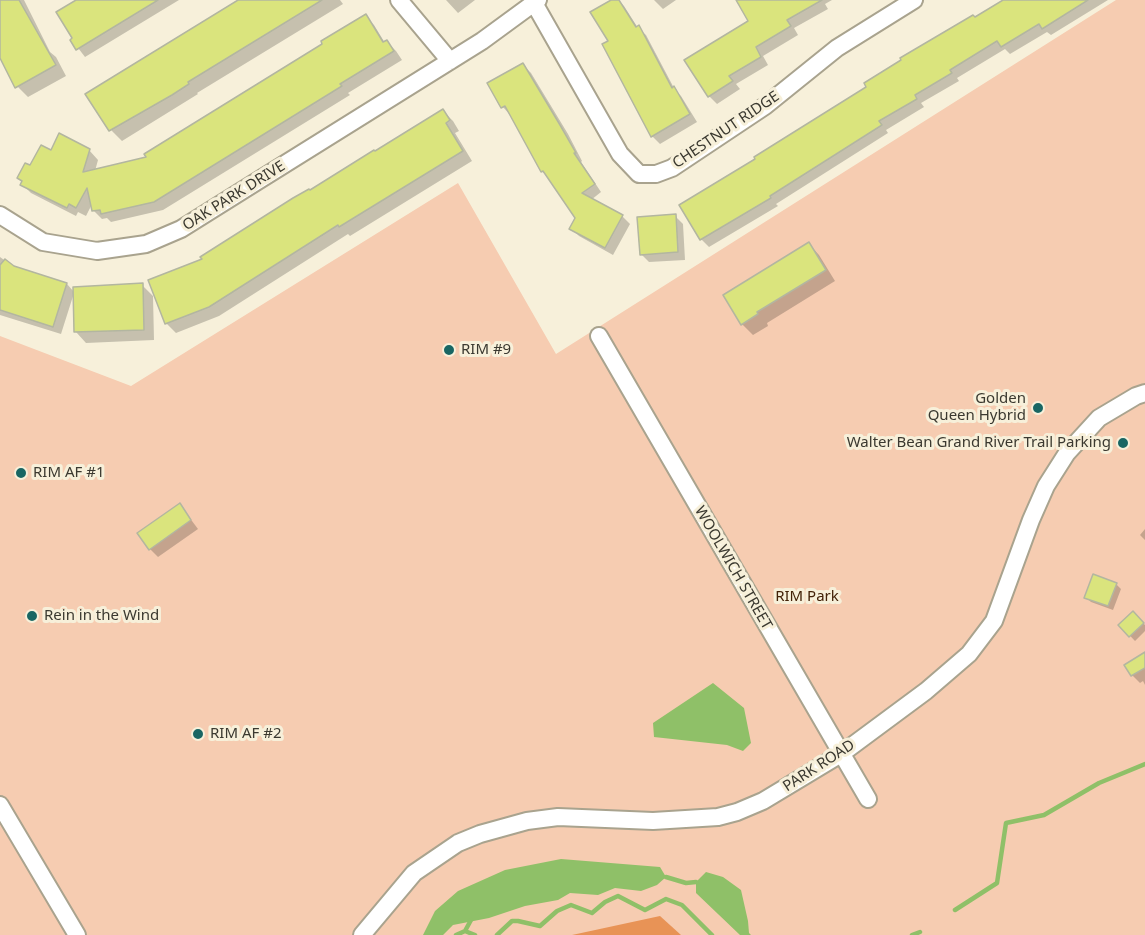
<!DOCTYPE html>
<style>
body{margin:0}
canvas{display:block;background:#f7f0da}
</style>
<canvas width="1145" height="935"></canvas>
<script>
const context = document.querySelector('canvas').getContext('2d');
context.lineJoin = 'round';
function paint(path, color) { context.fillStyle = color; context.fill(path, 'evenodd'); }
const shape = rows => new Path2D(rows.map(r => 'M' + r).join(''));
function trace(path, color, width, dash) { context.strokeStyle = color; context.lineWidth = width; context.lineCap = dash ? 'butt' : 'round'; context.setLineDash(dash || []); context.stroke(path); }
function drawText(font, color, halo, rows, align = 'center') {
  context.font = font + ' "Noto Sans",sans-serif'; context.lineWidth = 6; context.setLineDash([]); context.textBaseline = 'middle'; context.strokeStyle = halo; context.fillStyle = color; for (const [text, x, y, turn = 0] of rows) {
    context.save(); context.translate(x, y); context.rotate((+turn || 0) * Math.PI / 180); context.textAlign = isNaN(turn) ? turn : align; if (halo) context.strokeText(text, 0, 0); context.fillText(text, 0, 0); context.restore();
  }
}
paint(shape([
 [1116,0,1145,0,1145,935,0,935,0,336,131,386,458,183,556,354]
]), '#f6ccb1');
paint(shape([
 [660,916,681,935,572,935]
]), '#e89356');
paint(shape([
 [713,683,744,708,751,743,743,751,727,745,654,737,653,723],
 [561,859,660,867,666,877,657,885,641,891,615,888,598,895,570,893,558,900,525,906,489,918,453,925,443,935,423,935,435,911,458,891,505,870],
 [706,872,723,877,741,890,748,921,749,933,751,935,740,935,696,893,696,882]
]), '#8fc068');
paint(shape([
 [0,0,24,0,50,52,56,57,66,76,28,97,18,87,0,54],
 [78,0,179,0,85,57,72,40],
 [240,0,340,0,343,4,197,93,198,94,122,141,112,131,88,94],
 [446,0,475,0,458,13],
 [614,0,618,0,624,6,638,28,646,35,675,90,681,96,697,122,660,144,652,136,604,45,610,42],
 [654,0,676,0,663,9],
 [747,0,832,0,825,4,828,9,794,28,798,35,763,56,768,65,736,84,740,89,717,104,709,96,750,21],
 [1008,0,1108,0,1051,35,1047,32,1010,54,1005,49,957,78,959,81,921,103,924,107,886,130,888,133,776,204,778,206,709,247,701,239,757,160,975,19],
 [365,16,374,25,385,43,387,42,396,51,402,60,348,93,350,95,163,210,111,222,107,218,102,219,93,210,92,204,86,216,78,212,76,216,31,193,22,184,31,167,51,152,89,150,98,160,95,171,149,158],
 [523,65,531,73,568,134,582,161,581,162,601,192,591,200,622,216,630,224,613,255,579,236,571,228,577,218,550,179,542,171,510,115,503,107,489,84],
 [443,111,453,121,459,131,455,133,472,161,350,236,348,234,219,316,176,333,166,323,204,260,310,192],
 [675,216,683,224,685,260,649,262,641,254],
 [809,244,819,255,835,281,767,323,768,326,753,335,742,324],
 [0,257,14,267,67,284,74,292,142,285,153,296,154,340,86,343,76,332,74,293,61,334,0,315],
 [180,505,198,529,158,557,150,549],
 [1145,529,1145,540,1140,535],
 [1116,584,1121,589,1113,610,1091,602,1086,597],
 [1133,613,1145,625,1145,631,1135,641,1120,625],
 [1145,653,1145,685,1143,681,1140,683,1132,675,1126,665]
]), '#0003');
trace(shape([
 [666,877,686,883,696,882],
 [955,910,997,883,1006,823,1044,815,1099,783,1145,764],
 [465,931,471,920],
 [456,935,465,931,475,935],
 [497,935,512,921,518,921,540,926,557,911,571,905,592,913,605,902,618,896,645,910,666,899,682,905,712,935],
 [912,935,920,932]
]), '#8fc068', 4.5);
const building = shape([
 [0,0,19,0,56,65,15,88,0,58,0,0],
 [76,0,158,0,76,50,70,40,72,38,56,12,76,0],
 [238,0,322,0,188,82,189,84,172,95,109,131,85,94,238,0],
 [611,0,619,0,636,27,639,25,672,88,674,86,690,114,651,137,602,44,608,41,590,12,611,0],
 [736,0,822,0,787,20,791,26,756,47,761,57,729,76,733,81,708,97,684,60,748,21,736,0],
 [1003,0,1088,0,1042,29,1039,24,1001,47,997,41,950,70,952,73,915,95,917,99,879,121,882,125,770,196,771,198,700,240,679,205,755,159,754,157,866,87,864,83,901,60,900,58,973,15,975,17,1003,0],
 [366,14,383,42,387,40,394,51,340,84,342,86,154,202,101,214,100,210,92,211,87,188,76,208,69,204,67,208,20,185,22,181,17,178,25,163,30,165,41,145,51,150,59,133,90,149,83,172,146,157,144,154,322,44,321,41,366,14],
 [523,63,560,125,576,153,574,153,595,184,582,193,623,215,605,248,569,229,575,218,543,171,541,172,505,106,501,108,487,83,523,63],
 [443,109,450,120,446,123,463,151,339,227,338,225,209,307,165,324,148,280,202,259,200,257,293,198,309,189,310,190,374,150,375,151,443,109],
 [676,214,678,252,640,255,637,217,676,214],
 [809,242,826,270,757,312,758,314,741,325,723,295,809,242],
 [5,259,14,266,67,283,53,327,0,310,0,265,5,259],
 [143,283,144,330,74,332,73,287,143,283],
 [180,503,191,520,149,550,137,533,180,503],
 [1093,574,1117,583,1108,606,1084,598,1093,574],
 [1133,611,1144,623,1129,637,1118,625,1133,611],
 [1145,652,1145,668,1131,676,1124,665,1145,652]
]);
paint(building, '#dae47d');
trace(building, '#b3b6a0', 1.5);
const street = shape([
 [399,0,450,61],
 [534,3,620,154,639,174,656,174,672,168,765,106,837,48,914,0],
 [0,215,43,242,97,251,146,244,181,229,256,182,482,41,538,0],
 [599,336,868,799],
 [0,805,77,935],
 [362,935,414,873,458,843,480,834,527,821,558,817,653,821,718,817,737,812,763,801,841,754,926,691,969,654,994,621,1031,520,1046,486,1067,453,1099,418,1136,396,1145,393]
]);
trace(street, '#a9a38e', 20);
trace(street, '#fff', 16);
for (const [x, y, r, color] of [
 [449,350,6,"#196663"],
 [1038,408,6,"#196663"],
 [1123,443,6,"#196663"],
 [21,473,6,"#196663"],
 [32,616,6,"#196663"],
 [198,734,6,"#196663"]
]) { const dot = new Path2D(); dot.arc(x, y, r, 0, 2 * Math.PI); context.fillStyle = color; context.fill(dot); trace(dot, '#f7f0da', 2); }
drawText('15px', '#3b3930', '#f7f0da', [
 ["CHESTNUT RIDGE",726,130,-34],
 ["OAK PARK DRIVE",234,196,-32],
 ["WOOLWICH STREET",733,568,60],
 ["PARK ROAD",819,766,-33]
]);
drawText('15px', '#3b3930', '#f7f0da', [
 ["RIM #9",461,350],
 ["Golden",1026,399,"right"],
 ["Queen Hybrid",1026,416,"right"],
 ["Walter Bean Grand River Trail Parking",1111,443,"right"],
 ["RIM AF #1",33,473],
 ["Rein in the Wind",44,616],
 ["RIM AF #2",210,734]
], 'left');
drawText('15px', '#432208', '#f7f0da', [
 ["RIM Park",807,597]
]);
</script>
